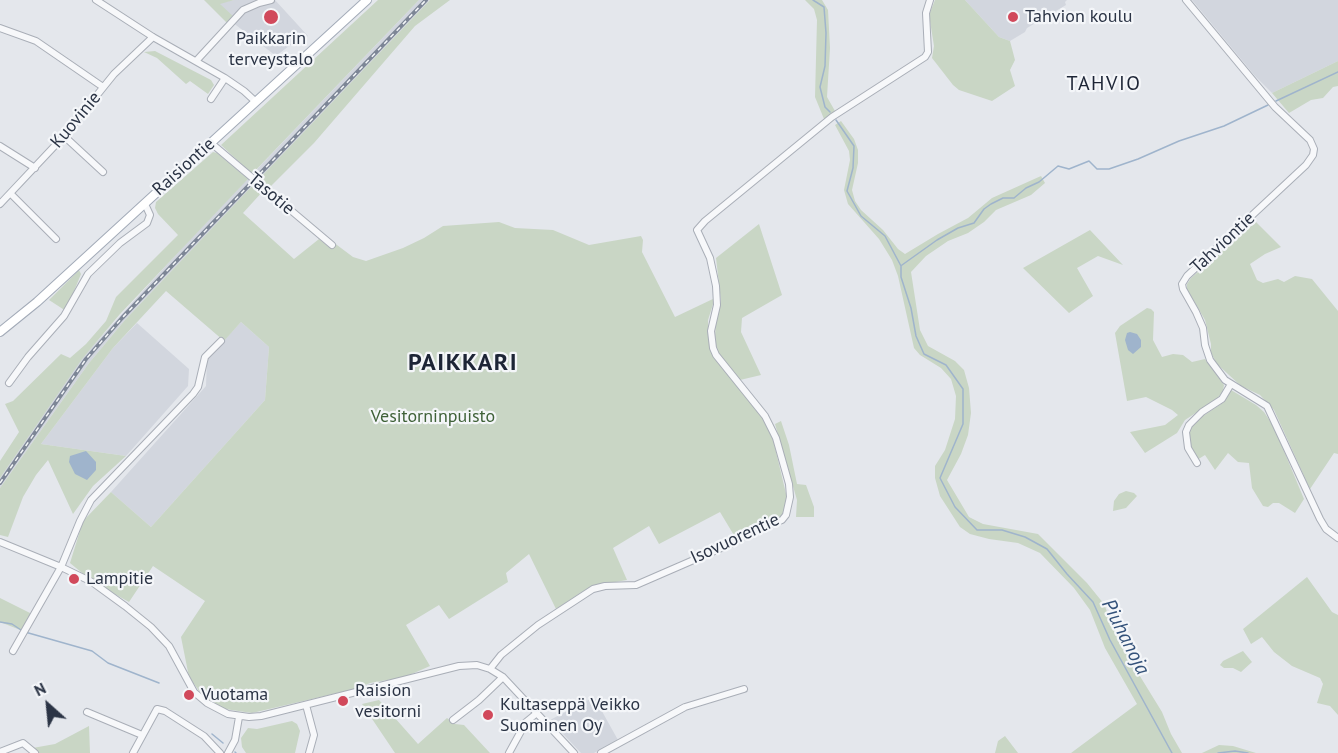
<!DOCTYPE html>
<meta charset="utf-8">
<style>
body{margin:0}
#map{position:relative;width:1338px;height:753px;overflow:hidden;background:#e4e7ec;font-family:"PT Sans",sans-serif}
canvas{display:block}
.north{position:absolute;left:18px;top:675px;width:60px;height:60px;-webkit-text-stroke:4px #f4f6f9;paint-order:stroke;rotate:333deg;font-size:16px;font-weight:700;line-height:24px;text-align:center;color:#2b3445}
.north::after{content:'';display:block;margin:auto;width:21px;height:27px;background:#2b3445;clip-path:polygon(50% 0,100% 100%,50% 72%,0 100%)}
</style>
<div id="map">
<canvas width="1338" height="753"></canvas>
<div class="north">N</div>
</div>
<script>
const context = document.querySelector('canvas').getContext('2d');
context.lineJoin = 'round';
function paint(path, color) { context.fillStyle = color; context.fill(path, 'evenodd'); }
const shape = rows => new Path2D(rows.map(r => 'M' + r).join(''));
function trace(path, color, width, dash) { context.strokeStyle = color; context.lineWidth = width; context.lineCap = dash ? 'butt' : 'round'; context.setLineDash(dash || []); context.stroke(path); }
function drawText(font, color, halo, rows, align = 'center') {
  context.font = font + ' "PT Sans",sans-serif'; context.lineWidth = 4.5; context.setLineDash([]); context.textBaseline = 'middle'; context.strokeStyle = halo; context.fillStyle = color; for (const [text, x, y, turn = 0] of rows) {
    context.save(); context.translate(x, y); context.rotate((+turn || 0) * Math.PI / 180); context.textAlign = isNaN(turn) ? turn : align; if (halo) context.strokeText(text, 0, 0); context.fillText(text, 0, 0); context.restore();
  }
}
paint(shape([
 [234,0,275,0,308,36,289,46,276,56,232,22,219,3],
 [419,0,430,0,125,320,89,363,0,488,0,478,81,359,193,236],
 [965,0,1067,0,1065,2,1066,5,1027,28,1025,32,1010,41,999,37],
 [1192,0,1338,0,1338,61,1272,93,1255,76],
 [241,322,269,347,265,400,151,527,111,492,206,386,207,359],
 [137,323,189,369,188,386,126,456,41,444,113,348],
 [594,697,618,740,594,753,581,753,550,720]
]), '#d2d6de');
paint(shape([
 [204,0,234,0,220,4,235,18,229,25],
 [378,0,419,0,252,174,221,145],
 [430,0,450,0,415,26,314,143,269,188,258,180],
 [805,0,822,0,828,10,830,48,827,97,835,111,824,119,815,97,817,20,814,9],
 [935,0,965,0,999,37,1010,41,1015,60,1010,70,1015,86,992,101,959,90,953,85,932,58,934,46,929,15],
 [155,51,211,80,214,85,208,94,190,81,186,84,157,58,144,52],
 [1338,61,1338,86,1333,87,1323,98,1311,100,1289,113,1272,93],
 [841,121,854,139,858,150,858,163,852,190,855,201,861,210,883,230,898,249,905,254,938,234,968,218,992,198,1041,176,1045,183,1031,195,996,210,984,222,968,233,948,241,926,256,911,272,920,330,928,346,955,361,964,370,969,388,971,413,968,435,961,454,947,480,969,517,983,524,1038,534,1087,583,1104,604,1119,642,1162,712,1171,734,1182,753,1071,753,1137,704,1105,648,1090,610,1074,588,1040,553,1018,543,989,539,970,534,960,527,940,496,935,478,935,466,945,450,955,419,956,396,951,379,941,368,920,355,914,348,898,276,892,260,879,239,848,204,844,190,850,160,849,151,835,125],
 [213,152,217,153,248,179,120,314,82,359,0,478,0,461,19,432,5,404,13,401,61,354,70,358,86,344,106,321,116,297,178,235,158,214,155,208,156,202],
 [254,184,264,190,243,213,294,259,319,239,330,248,333,242,353,257,366,261,403,248,424,238,443,226,499,222,515,228,553,230,589,245,641,236,643,240,642,252,675,317,715,298,708,320,708,338,711,350,763,418,772,435,787,498,786,508,781,516,735,537,720,512,659,544,649,526,613,548,627,580,598,585,582,592,556,609,529,554,506,573,508,582,449,619,439,605,406,625,430,666,405,677,370,683,359,688,252,713,225,709,211,701,202,695,189,677,181,637,205,601,153,566,129,602,93,582,70,563,83,521,111,492,151,527,265,400,269,347,241,322,224,341,166,291,113,348,41,444,126,456,93,486,73,514,48,460,36,475,23,497,8,537,0,535,0,488,89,363,125,320],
 [1256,222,1281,247,1265,254,1250,264,1257,280,1263,283,1278,279,1284,282,1295,276,1312,279,1338,311,1338,454,1334,453,1310,489,1274,410,1260,395,1241,386,1217,364,1211,353,1211,344,1205,320,1187,289,1187,284,1191,278],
 [759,224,782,295,742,318,741,332,761,375,740,380,717,351,715,337,716,319,721,301,716,258],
 [1090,230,1123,265,1098,256,1077,268,1093,296,1069,313,1023,268],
 [79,270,81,274,66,311,49,300],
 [1147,308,1151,309,1154,312,1153,340,1162,357,1173,354,1183,355,1192,362,1205,359,1224,385,1223,391,1217,399,1185,420,1177,433,1145,453,1130,432,1165,425,1178,415,1172,410,1146,397,1127,401,1115,333,1120,326],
 [1231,390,1256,405,1264,412,1274,427,1304,499,1295,513,1279,503,1273,503,1268,507,1263,506,1252,488,1249,463,1238,462,1228,453,1215,470,1205,455,1197,460,1189,444,1188,434,1190,429,1203,416,1224,402],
 [781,421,789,445,797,484,806,485,814,507,814,517,796,517,797,500,775,424],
 [1126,491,1134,493,1137,496,1126,508,1113,511,1114,501,1119,494],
 [1307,577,1332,612,1338,615,1338,715,1330,706,1317,703,1323,684,1320,678,1292,666,1274,652,1262,637,1251,644,1243,629],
 [0,598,32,614,23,631,0,622],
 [1243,651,1252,662,1241,672,1233,668,1224,668,1220,665,1223,661],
 [379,700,418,744,447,718,455,724,464,725,490,753,395,753,362,704],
 [292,721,297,724,300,731,295,753,246,753,242,747,241,738,248,728,257,729],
 [89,726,90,753,32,753,27,749,55,744],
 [1005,736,1018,753,995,753,998,741],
 [1219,745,1233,746,1256,753,1202,753]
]), '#c9d6c5');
paint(shape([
 [1130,332,1137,334,1141,340,1141,347,1133,354,1128,350,1125,340,1127,333],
 [86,451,96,462,96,470,87,480,75,474,69,462,70,456]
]), '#9fb4cc');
trace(shape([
 [813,0,824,7,826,33,825,66,820,87,825,107,830,112],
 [1276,101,1338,72],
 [836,120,854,146,853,168,847,191,861,216,885,236,901,266,901,277,911,308,916,336,924,354,946,365,963,389,963,424,940,478,955,507,977,530,1002,530,1025,537,1047,549,1067,574,1093,602,1110,640,1172,753],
 [902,265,937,240,958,228,974,223,984,209,991,204,1003,198,1014,198,1026,188,1039,182,1058,166,1069,169,1089,161,1097,169,1109,169,1138,159,1179,141,1224,126,1268,105],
 [0,622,12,624,21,630],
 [25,632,92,651,108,663,159,683],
 [212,734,223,743],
 [235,752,236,753],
 [1218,753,1235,751,1248,753]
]), '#9fb4cc', 1.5);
const minor = shape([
 [96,0,153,37,225,78,244,91,256,102],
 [1186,0,1275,107,1310,140,1314,149,1313,155,1306,165,1187,276,1182,284,1183,289,1196,312,1203,328,1205,345,1210,360,1225,380,1267,406,1320,519,1326,529,1338,538],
 [0,28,36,41,103,87],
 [197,60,243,10,259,3,271,0],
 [211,99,225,78],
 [64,136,103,172],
 [211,143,332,245],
 [0,146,35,168],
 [11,194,56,239],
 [0,204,64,136,114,74,153,37],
 [9,383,28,357,64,316,88,274,120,243,147,223,150,215,145,204],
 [1197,463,1188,448,1186,432,1189,425,1202,412,1222,399,1231,384],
 [0,542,61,567,92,582,125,606,151,627,169,646,194,692,207,703,228,714,249,717,261,716,459,666,477,665,490,669,503,677,574,753],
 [13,651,61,567,80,521,91,500,193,394,198,387,205,357,221,341],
 [490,669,501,655,538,625,593,589,605,586,636,585,735,542,749,532,782,520,786,515,790,497,789,484,776,438,765,416,716,355,713,348,711,331,717,305,716,286,710,258,697,230,705,221,832,117,925,57,928,52,926,13,930,0],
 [306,705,314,735,309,753],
 [87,712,142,735],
 [453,720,479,700,503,677],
 [0,752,23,743,35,753],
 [133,753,157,709,165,711,204,736,220,753],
 [228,753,235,740,239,717],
 [509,753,526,722,537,713],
 [601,753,685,707,744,689]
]);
const major = shape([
 [0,332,37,302,367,0]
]);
trace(minor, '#a9aeb7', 8);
trace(major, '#a3abb8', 10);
trace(minor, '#f7f8fa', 6);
trace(major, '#fff', 8);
const rail = shape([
 [0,483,86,359,122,318,426,0]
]);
trace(rail, '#7d8696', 4);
trace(rail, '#f4f6f9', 1.5, [4.5]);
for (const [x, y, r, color] of [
 [271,17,8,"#d1495b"],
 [1013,17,6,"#d1495b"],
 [74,579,6,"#d1495b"],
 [189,695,6,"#d1495b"],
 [343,701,6,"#d1495b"],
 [488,715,6,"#d1495b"]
]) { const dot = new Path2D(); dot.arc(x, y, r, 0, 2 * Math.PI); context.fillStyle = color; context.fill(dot); trace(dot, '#f4f6f9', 2); }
drawText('18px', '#2b3445', '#f4f6f9', [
 ["Tahvion koulu",1025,17],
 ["Paikkarin",271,39,"center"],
 ["terveystalo",271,60,"center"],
 ["Lampitie",86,579],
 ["Raision",355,691],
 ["vesitorni",355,712],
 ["Vuotama",201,695],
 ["Kultaseppä Veikko",500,705],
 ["Suominen Oy",500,726]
], 'left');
drawText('18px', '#2b3445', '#f4f6f9', [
 ["Kuovinie",76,120,-50],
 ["Raisiontie",184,167,-42],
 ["Tasotie",271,194,40],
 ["Tahviontie",1223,243,-43],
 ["Isovuorentie",735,539,-25]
]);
drawText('18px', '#3f6138', '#f4f6f9', [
 ["Vesitorninpuisto",433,417]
]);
context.letterSpacing = '1.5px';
drawText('20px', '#1d2536', '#f4f6f9', [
 ["TAHVIO",1104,84]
]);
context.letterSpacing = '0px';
drawText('italic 20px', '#34527a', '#f4f6f9', [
 ["Piuhanoja",1125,637,63]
]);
context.letterSpacing = '1.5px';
drawText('bold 24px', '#1d2536', '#f4f6f9', [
 ["PAIKKARI",463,363]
]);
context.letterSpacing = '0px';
</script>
